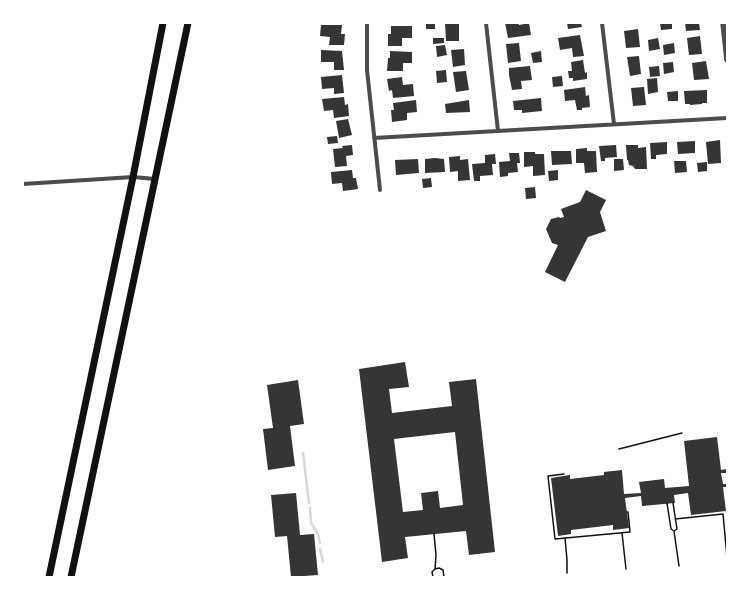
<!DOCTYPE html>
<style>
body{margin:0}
#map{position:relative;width:750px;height:600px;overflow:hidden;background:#fff;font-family:Barlow,sans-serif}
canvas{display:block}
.frame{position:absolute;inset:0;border:24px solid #fff;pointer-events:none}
</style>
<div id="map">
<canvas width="750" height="600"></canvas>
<div class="frame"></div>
</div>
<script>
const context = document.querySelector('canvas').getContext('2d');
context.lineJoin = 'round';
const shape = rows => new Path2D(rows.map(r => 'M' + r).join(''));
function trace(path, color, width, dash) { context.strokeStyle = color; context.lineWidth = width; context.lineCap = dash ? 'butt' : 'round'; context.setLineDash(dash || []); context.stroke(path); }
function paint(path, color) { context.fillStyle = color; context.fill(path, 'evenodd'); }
trace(shape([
 [303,453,309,503],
 [310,508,311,523,318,534,320,543],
 [320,549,323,562]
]), '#d9d9d9', 2.5);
paint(shape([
 [426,23,435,23,435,29,426,29],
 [445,23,459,23,459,41,446,41],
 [505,23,518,23,519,25,529,23,531,35,508,38],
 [567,23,581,23,582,27,568,29],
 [660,23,672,23,672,29,661,30],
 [685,23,699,23,700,30,686,31],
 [321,25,342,25,341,34,345,34,344,45,329,45,330,37,320,36],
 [391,26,412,26,412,38,402,38,402,46,388,46,388,34,391,34],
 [638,29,640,47,626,48,624,31],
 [580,35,584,56,573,57,572,48,560,50,558,38],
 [700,36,702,54,689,55,687,38],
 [433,38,444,38,444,43,433,44],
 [658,38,660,49,649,51,648,40],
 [519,43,521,61,508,63,506,44],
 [674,43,675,53,664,55,663,45],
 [445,45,447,55,437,57,436,46],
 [464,49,465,65,453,67,451,50],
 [321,50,342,51,344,70,334,70,334,62,321,62],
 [390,51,412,52,412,63,403,63,403,71,387,71,388,58,390,58],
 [541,51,542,62,533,63,531,53],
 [639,56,641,74,630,76,627,57],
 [583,60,585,73,587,72,587,79,573,81,573,78,569,78,568,71,572,71,571,62],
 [706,61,709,79,694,80,692,63],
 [673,62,674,72,664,74,663,63],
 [530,66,532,80,521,81,522,89,512,90,509,75,509,68],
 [659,66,660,76,650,77,649,67],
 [446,70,447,82,437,83,436,71],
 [466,71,469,90,456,92,453,72],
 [342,75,344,93,334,94,334,88,322,89,321,77],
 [562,76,563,86,553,87,552,77],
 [402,77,403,85,413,84,414,96,393,98,392,90,389,91,387,79],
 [657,78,658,92,648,94,647,79],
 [585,87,586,96,589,95,590,107,582,108,582,110,577,110,575,100,565,101,564,90],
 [644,87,646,105,633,106,631,88],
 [707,90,707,103,702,103,702,104,690,105,690,104,685,104,684,91],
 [678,91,678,101,668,101,667,92],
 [344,97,345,105,348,104,349,116,334,118,333,110,324,111,322,99],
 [541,98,542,111,522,113,522,110,514,110,513,101],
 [416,100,417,112,407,113,407,120,392,122,391,110,394,110,393,103],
 [469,100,470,112,446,113,445,104],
 [348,119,352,135,339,138,336,121],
 [337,136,338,143,328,144,327,137],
 [720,140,721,163,708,164,706,142],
 [695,141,695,153,678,154,677,142],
 [667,142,667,154,656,155,656,159,651,159,650,143],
 [352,145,353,155,346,156,347,166,335,167,333,149,343,148,342,146],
 [616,145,617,157,605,158,605,161,601,161,599,146],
 [626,145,638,145,638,148,646,147,647,169,635,169,633,166,629,165,628,160,627,160],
 [587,148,587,151,596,151,597,172,585,173,584,163,576,163,576,149],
 [551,151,571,151,572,164,552,165],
 [524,152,535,152,535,154,544,154,545,175,533,176,533,166,524,167],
 [509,153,519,153,520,163,517,163,518,172,508,173,508,176,500,177,499,162,510,161],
 [495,154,496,164,492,164,493,175,480,176,480,181,474,181,472,164,485,163,485,155],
 [460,156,460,160,468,159,470,180,458,181,458,171,450,172,449,157],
 [435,158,444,159,445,172,425,173,425,159],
 [418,159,419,173,396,175,395,160],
 [614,159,623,159,624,170,614,171],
 [674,161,686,161,687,172,675,173],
 [707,162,707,171,698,172,697,163],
 [352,170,353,178,356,178,358,189,343,191,342,183,332,184,331,172],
 [558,170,558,180,549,181,548,171],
 [431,178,432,187,423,188,422,179],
 [535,187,536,198,526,199,525,188],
 [586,190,606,200,600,212,606,231,588,237,565,282,545,272,558,245,552,243,546,229,551,219,559,217,560,218,564,217,561,209,580,202],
 [405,362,409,387,389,389,392,413,452,406,449,382,476,379,495,552,469,555,466,531,405,537,408,558,382,562,359,369],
 [455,432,463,505,440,508,438,491,421,493,423,510,403,512,394,439],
 [298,380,304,424,290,426,295,466,268,470,263,429,273,428,267,385],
 [717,437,721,470,727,469,727,473,721,473,723,484,727,484,727,487,723,487,726,511,691,515,688,493,674,495,675,503,642,506,641,496,625,498,629,528,613,530,613,525,571,530,571,534,558,536,551,478,570,475,570,479,604,475,604,472,622,470,624,494,641,493,639,482,664,479,665,488,689,486,684,441],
 [296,493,300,535,314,534,318,575,291,577,287,536,275,537,271,495]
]), '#353535');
trace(shape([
 [619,449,682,433],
 [564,474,548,476,555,539,630,532,628,512,627,512],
 [667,503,671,529,674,531],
 [673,503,677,529,674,531,679,566],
 [675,519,723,514,727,557],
 [622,533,626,569],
 [565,538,567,560,567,573],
 [435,569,439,568,443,570,444,577],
 [433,577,432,572,435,569,436,555,434,534]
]), '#111', 1.5);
trace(shape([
 [367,23,367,70,380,190],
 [486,23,498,131],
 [602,23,614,124],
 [374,138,727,118],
 [23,184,133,177,155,179]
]), '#4c4c4c', 4);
trace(shape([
 [723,23,727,60]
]), '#4c4c4c', 5.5);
trace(shape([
 [49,577,133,177,163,23],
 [71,577,188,23]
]), '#111', 7);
</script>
